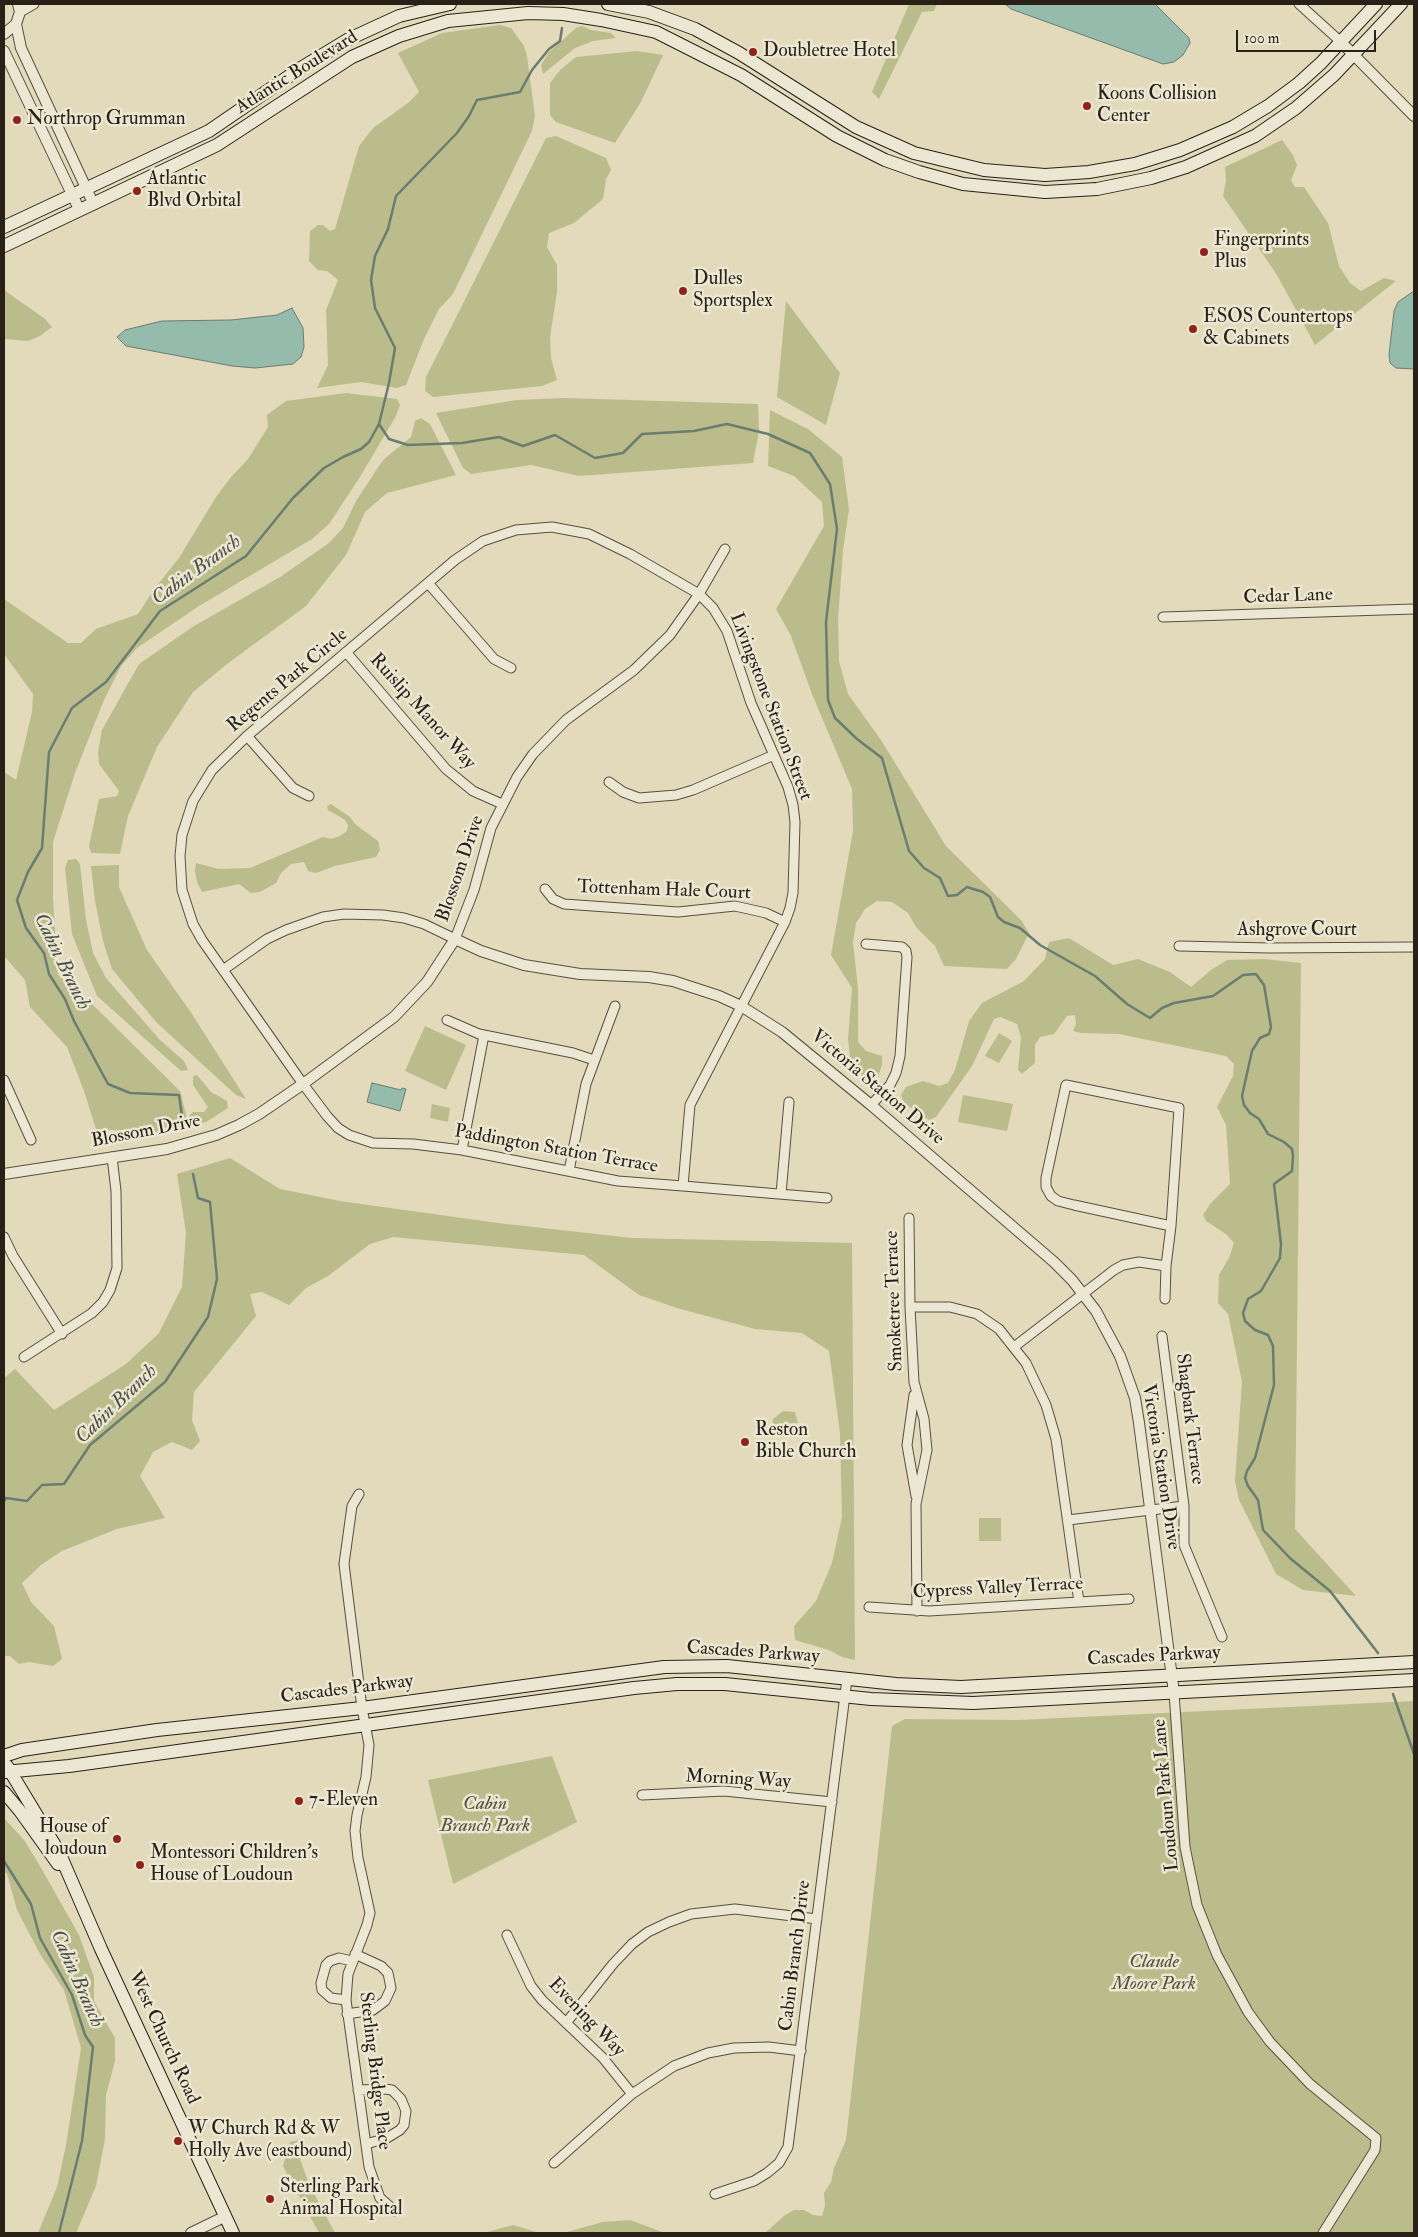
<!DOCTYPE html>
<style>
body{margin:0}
#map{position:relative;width:1418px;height:2237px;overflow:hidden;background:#e2dabb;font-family:"IM FELL Double Pica",serif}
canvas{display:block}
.frame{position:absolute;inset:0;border:5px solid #292117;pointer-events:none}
.scale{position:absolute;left:1236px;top:30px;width:140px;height:22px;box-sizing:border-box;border:2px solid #292117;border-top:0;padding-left:6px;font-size:15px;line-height:18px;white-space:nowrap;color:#292117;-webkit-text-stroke:4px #ece7d3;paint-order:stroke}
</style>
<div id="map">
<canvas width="1418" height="2237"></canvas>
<div class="frame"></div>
<div class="scale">100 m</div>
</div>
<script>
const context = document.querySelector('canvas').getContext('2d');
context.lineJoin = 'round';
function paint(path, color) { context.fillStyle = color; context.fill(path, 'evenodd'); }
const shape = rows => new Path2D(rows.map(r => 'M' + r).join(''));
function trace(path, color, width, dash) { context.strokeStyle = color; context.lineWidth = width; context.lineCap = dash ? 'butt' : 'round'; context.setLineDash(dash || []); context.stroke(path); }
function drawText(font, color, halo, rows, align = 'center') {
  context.font = font + ' "IM FELL Double Pica",serif'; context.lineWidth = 5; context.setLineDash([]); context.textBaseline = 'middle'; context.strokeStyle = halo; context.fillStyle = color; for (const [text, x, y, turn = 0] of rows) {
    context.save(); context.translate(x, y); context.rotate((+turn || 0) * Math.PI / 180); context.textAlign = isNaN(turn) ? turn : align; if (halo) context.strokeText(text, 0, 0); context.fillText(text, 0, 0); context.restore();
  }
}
paint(shape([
 [909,4,937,4,934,11,922,12,879,99,872,92],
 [500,25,511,28,524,46,527,56,535,116,532,131,453,294,439,309,424,339,406,385,397,388,361,382,317,388,328,365,326,310,338,280,327,271,318,270,309,261,310,231,318,225,323,225,330,231,335,229,359,146,373,128,408,103,419,92,398,53,442,33],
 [582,26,591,30,611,33,616,38,593,41,575,48,543,74,541,65,549,52,576,28],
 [637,51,663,55,641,102,615,143,556,122,550,115,550,83,561,69,576,57],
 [556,136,606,158,611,170,606,179,603,199,574,223,549,233,547,247,557,265,557,292,550,337,551,358,557,380,542,386,433,397,425,391,426,377,546,138],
 [1282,140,1293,155,1297,165,1291,180,1295,187,1304,187,1328,223,1339,266,1350,283,1361,291,1384,278,1396,281,1315,345,1277,275,1223,196,1226,180,1225,167],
 [4,290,45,319,52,327,40,336,28,341,4,339],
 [786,301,840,373,826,425,777,397],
 [346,393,397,399,400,405,396,416,360,477,329,524,312,539,199,606,137,648,121,666,104,700,75,773,53,842,53,899,58,975,89,1001,180,1091,189,1126,162,1133,96,1129,84,1091,67,1047,30,1007,25,980,4,956,4,772,16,780,32,712,33,694,4,654,4,599,68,643,81,643,96,629,138,614,155,588,179,558,216,497,231,477,248,459,268,427,267,415,286,401],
 [565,398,758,404,759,431,753,463,579,476,531,465,471,474,463,468,436,413,517,400],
 [770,410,808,429,842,457,849,509,843,550,838,620,839,661,848,694,881,740,946,846,1022,921,1029,933,1016,959,1007,969,944,966,935,946,916,927,908,913,892,902,877,901,865,909,856,923,853,942,858,988,858,1042,866,1051,882,1056,882,1065,878,1077,867,1080,858,1072,850,1057,848,1039,852,988,831,955,853,831,852,789,812,694,791,636,776,609,824,526,822,502,794,476,768,466],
 [421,418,430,424,456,475,387,493,365,512,346,555,306,606,227,664,193,692,157,747,128,816,120,854,91,853,89,846,99,799,117,796,119,791,99,764,98,752,102,730,139,664,194,626,280,577,329,543,343,528,356,501,383,460,411,437,415,421],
 [331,804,350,817,355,824,378,841,380,850,376,857,335,866,316,873,308,871,304,862,291,864,281,873,276,883,260,892,251,893,239,884,202,892,197,882,195,871,196,863,219,869,250,868,323,837,331,839,340,836,347,831,348,825,345,820,328,810,327,806],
 [76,859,80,864,86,920,93,953,106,978,160,1040,184,1061,188,1070,181,1071,97,996,72,934,65,868,68,860],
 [119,865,119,887,147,950,192,1014,246,1099,236,1095,157,1023,112,969,103,941,95,901,91,866],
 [1069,938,1113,965,1138,959,1170,972,1191,987,1211,970,1227,960,1264,959,1301,963,1295,1529,1356,1596,1303,1590,1276,1574,1239,1500,1235,1481,1242,1382,1228,1314,1218,1303,1219,1275,1229,1258,1234,1243,1226,1234,1206,1221,1203,1215,1210,1204,1230,1184,1226,1125,1217,1107,1233,1076,1234,1064,1226,1056,1119,1034,1081,1033,1073,1031,1076,1024,1075,1015,1067,1016,1054,1034,1040,1037,1035,1045,1035,1063,1022,1074,1018,1070,1021,1037,1017,1024,1000,1017,994,1019,972,1066,936,1117,929,1120,904,1103,901,1095,906,1087,923,1081,939,1086,948,1083,955,1070,969,1021,982,1003,1024,981,1045,959,1049,942],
 [425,1026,466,1045,446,1090,405,1071],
 [999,1033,1012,1041,999,1063,985,1056],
 [197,1075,211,1092,227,1101,228,1108,206,1122,192,1124,189,1116,193,1112,204,1112,208,1107,193,1085,193,1076],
 [963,1095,1013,1104,1007,1131,958,1122],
 [432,1104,450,1108,448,1122,430,1118],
 [230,1158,280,1189,340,1201,498,1223,632,1238,852,1243,855,1660,842,1657,829,1650,795,1640,794,1626,816,1601,832,1563,842,1517,840,1433,829,1351,802,1333,755,1329,677,1308,639,1295,584,1255,393,1237,370,1244,328,1276,306,1288,289,1305,262,1292,250,1294,256,1316,194,1392,192,1420,200,1441,192,1450,172,1442,153,1452,140,1476,165,1518,117,1529,62,1551,41,1565,22,1583,31,1602,54,1626,62,1659,53,1666,29,1662,19,1664,10,1656,4,1656,4,1378,15,1369,54,1410,126,1364,159,1333,182,1287,186,1233,177,1174],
 [783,1411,795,1412,798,1423,773,1424,773,1419],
 [979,1518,1001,1518,1001,1541,979,1541],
 [1414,1701,1414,2233,765,2233,784,2216,794,2210,804,2210,813,2215,822,2216,825,2206,824,2193,831,2182,834,2168,846,2140,892,1726,905,1719,1019,1720],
 [552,1756,577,1822,453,1884,428,1780],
 [4,1818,24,1840,40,1866,79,1935,94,1977,94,2001,115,2038,115,2061,106,2095,105,2139,96,2186,76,2233,38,2233,57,2187,66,2145,81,2048,64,1990,40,1954,17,1910,7,1874,4,1871],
 [302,2139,300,2159,309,2184,335,2233,319,2233,283,2166,290,2142],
 [630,2220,665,2233,563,2233,603,2222],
 [513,2225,540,2233,484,2233,487,2232]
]), '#babd8b');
const water = shape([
 [1005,4,1155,4,1189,38,1190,43,1183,55,1174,62,1163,64,1011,9,1005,4],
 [1414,291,1414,369,1396,368,1390,363,1389,355,1394,311,1398,302,1414,291],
 [292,308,303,328,304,347,301,357,293,364,255,368,232,366,126,346,117,337,125,330,162,321,231,320,277,315,292,308],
 [372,1083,401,1090,402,1088,406,1089,400,1111,367,1102,372,1083]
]);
paint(water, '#95bbad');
trace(water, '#6a7d71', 1);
trace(shape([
 [379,424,389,439,408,445,462,443,499,437,523,446,555,435,595,458,623,453,642,434,694,431,727,424,768,434,810,453,830,484,837,529,826,622,828,700,835,718,857,739,882,758,909,851,924,868,940,878,948,896,957,895,967,887,983,892,990,897,998,917,1004,922,1020,928,1040,945,1095,976,1127,1004,1150,1018,1162,1008,1174,1003,1213,996,1243,975,1256,974,1264,985,1271,1027,1269,1034,1260,1038,1252,1051,1242,1096,1244,1105,1250,1113,1259,1119,1268,1134,1284,1142,1292,1149,1293,1156,1292,1171,1274,1184,1281,1244,1280,1258,1261,1291,1248,1299,1243,1313,1245,1321,1255,1330,1268,1335,1273,1346,1274,1385,1255,1458,1247,1471,1245,1478,1248,1486,1258,1500,1263,1530,1291,1559,1330,1591,1378,1653],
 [183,1123,179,1095,130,1093,108,1084,74,1021,65,999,49,974,44,953,26,928,17,900,28,872,42,848,49,752,72,708,106,682,160,611,246,556,293,498,324,468,343,457,361,449,369,442,379,424,389,383,395,348,375,308,371,280,375,256,388,229,396,196,457,133,469,116,477,100,520,92,532,70,549,49,560,41,562,28],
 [4,1501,6,1498,27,1501,42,1485,64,1484,90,1445,165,1382,208,1317,217,1279,210,1202,198,1198,193,1174],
 [1393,1694,1414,1754],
 [4,1861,31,1904,40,1938,72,1995,85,2035,93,2047,82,2141,59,2233]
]), '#6a7d71', 2.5);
const minor = shape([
 [1299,4,1341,42],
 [20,12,34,4],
 [428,583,494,659,511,668],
 [1163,617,1414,609],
 [346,652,446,769,473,791,502,804],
 [247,736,293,788,309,796],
 [609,782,623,792,639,798,676,795,693,790,774,755],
 [545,889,553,899,564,904,678,912,735,906,766,913,785,922],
 [866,944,902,947,906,951,907,957,900,1056,896,1073,890,1085,871,1105],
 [1179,946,1270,948,1414,947],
 [223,970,267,939,286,930,323,917,344,914,383,915,404,918,424,924,455,939,474,890,491,828,517,777,533,754,566,720,634,670,670,635,699,594,725,549],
 [447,1020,479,1034,573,1053,594,1060],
 [4,1080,31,1140],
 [462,1150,484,1035],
 [569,1171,586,1084,615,1006],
 [683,1186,690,1105,785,922,790,908,793,893,795,822,793,805,788,787,751,703,727,631,713,608,699,594,630,554,589,534,552,527,516,530,483,541,455,560,247,736,212,770,193,801,182,835,180,856,182,890,193,924,202,940,303,1084,327,1116,338,1128,349,1135,373,1143,413,1144,462,1150,618,1181,683,1186,827,1198],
 [781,1194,789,1102],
 [909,1218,910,1307,914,1382,924,1419,927,1450,916,1504,917,1611],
 [4,1237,13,1256,62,1334],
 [1165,1299,1166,1266,1171,1226,1179,1108,1066,1085,1046,1178,1046,1187,1051,1196,1058,1201,1074,1205,1171,1226],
 [910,1307,950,1307,977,1314,999,1329,1026,1363,1046,1405,1056,1439,1079,1602],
 [1162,1336,1184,1506,1184,1545,1222,1637],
 [1014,1347,1114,1270,1123,1265,1139,1262,1166,1266],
 [24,1357,92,1313,103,1302,110,1290,117,1268,116,1191,112,1157],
 [914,1395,907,1445,916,1496],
 [359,1494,352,1506,344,1564,362,1708,369,1745,366,1777,357,1815,355,1831,358,1858,370,1913,367,1925,348,1974,346,2000,369,2167,380,2198,395,2211],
 [1068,1520,1184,1506],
 [869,1607,929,1611,1129,1599],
 [1174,1693,1185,1847,1197,1905,1217,1955,1248,2012,1270,2042,1310,2084,1376,2138,1375,2150,1323,2233],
 [642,1795,724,1791,832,1802],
 [507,1935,531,1986,542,2000,603,2058,632,2094],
 [346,2000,331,1998,322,1990,321,1983,326,1965,330,1961,339,1958,352,1961],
 [347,2014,373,2010,385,2001,391,1988,388,1973,381,1966,355,1954],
 [566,2023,613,1964,632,1944,648,1932,669,1922,691,1914,735,1909,817,1919],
 [358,2090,385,2089,392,2090,401,2099,406,2111,404,2125,400,2130,387,2138,366,2144],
 [554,2163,632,2094,674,2066,708,2053,734,2048,769,2047,801,2051],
 [715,2194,754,2181,767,2173,779,2163,788,2147,847,1679]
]);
const tertiary = shape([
 [16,24,21,48,93,203],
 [4,34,16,24,20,12,18,4],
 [1341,42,1414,116],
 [4,51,79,209],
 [4,1174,167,1149,216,1135,239,1125,259,1114,303,1084,394,1017,427,982,455,939,481,951,524,965,580,974,649,977,673,981,719,996,741,1006,782,1032,871,1105,1054,1262,1072,1280,1096,1311,1120,1356,1135,1398,1139,1423,1174,1693],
 [191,2233,226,2216]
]);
const secondary = shape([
 [608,4,649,12,695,29,739,53,856,127,914,153,984,170,1045,175,1089,172,1135,164,1180,150,1233,127,1268,106,1299,83,1321,63,1376,4],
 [4,227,209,131,301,68,349,39,399,16,450,4],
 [4,246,217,145,352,57,399,36,448,21,528,13,563,14,601,20,656,32,741,75,837,136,885,160,919,172,963,184,1045,192,1097,189,1151,178,1186,167,1255,136,1296,108,1334,75,1401,4],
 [4,1756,22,1750,157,1730,362,1708,664,1667,727,1666,896,1684,961,1687,1414,1662],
 [7,1766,59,1852,101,1949,233,2233],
 [4,1772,69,1766,634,1688,677,1684,725,1684,871,1699,973,1703,1414,1680],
 [4,1792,20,1811,58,1864]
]);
trace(minor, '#574f40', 11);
trace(tertiary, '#574f40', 12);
trace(secondary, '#292117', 14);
trace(minor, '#ece7d3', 9);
trace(tertiary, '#ece7d3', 10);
trace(secondary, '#ece7d3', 12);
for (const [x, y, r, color] of [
 [753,52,5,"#8f2418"],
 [1087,106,5,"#8f2418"],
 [17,120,5,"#8f2418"],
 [137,191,5,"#8f2418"],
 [1204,252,5,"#8f2418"],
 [683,291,5,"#8f2418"],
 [1193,329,5,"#8f2418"],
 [745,1442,5,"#8f2418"],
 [299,1801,5,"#8f2418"],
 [117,1839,5,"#8f2418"],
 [140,1865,5,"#8f2418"],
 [178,2141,5,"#8f2418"],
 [270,2199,5,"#8f2418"]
]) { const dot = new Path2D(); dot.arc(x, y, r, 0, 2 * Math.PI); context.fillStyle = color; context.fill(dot); trace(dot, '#ece7d3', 2); }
drawText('19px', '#292117', '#ece7d3', [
 ["Doubletree Hotel",763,52],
 ["Koons Collision",1097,95],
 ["Center",1097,117],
 ["Northrop Grumman",27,120],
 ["Atlantic",147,180],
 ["Blvd Orbital",147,202],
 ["Fingerprints",1214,241],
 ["Plus",1214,263],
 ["Dulles",693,280],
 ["Sportsplex",693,302],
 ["ESOS Countertops",1203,318],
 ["& Cabinets",1203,340],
 ["Reston",755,1431],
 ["Bible Church",755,1453],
 ["7-Eleven",309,1801],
 ["House of",107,1828,"right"],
 ["loudoun",107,1850,"right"],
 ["Montessori Children's",150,1854],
 ["House of Loudoun",150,1876],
 ["W Church Rd & W",188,2130],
 ["Holly Ave (eastbound)",188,2152],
 ["Sterling Park",280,2188],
 ["Animal Hospital",280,2210]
], 'left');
drawText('19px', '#292117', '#ece7d3', [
 ["Atlantic Boulevard",297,73,-32],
 ["Cedar Lane",1288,597,-2],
 ["Regents Park Circle",288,681,-40],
 ["Livingstone Station Street",770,707,69],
 ["Ruislip Manor Way",422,712,48],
 ["Blossom Drive",461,869,-71],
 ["Tottenham Hale Court",664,891,2],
 ["Ashgrove Court",1297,931],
 ["Victoria Station Drive",877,1088,40],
 ["Blossom Drive",146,1132,-11],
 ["Paddington Station Terrace",556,1150,10],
 ["Smoketree Terrace",895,1301,-92],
 ["Shagbark Terrace",1189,1419,83],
 ["Victoria Station Drive",1160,1467,81],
 ["Cypress Valley Terrace",998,1589,-3],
 ["Cascades Parkway",753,1653,4],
 ["Cascades Parkway",1154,1657,-3],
 ["Cascades Parkway",347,1690,-7],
 ["Morning Way",738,1780,3],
 ["Loudoun Park Lane",1167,1795,-95],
 ["Cabin Branch Drive",796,1956,-83],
 ["Evening Way",586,2018,46],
 ["West Church Road",163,2038,65],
 ["Sterling Bridge Place",374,2071,83]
]);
drawText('italic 19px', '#54503a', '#ece7d3', [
 ["Cabin",485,1805],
 ["Branch Park",485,1827],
 ["Claude",1154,1963],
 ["Moore Park",1154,1985]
]);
drawText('italic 20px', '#494f44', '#ece7d3', [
 ["Cabin Branch",197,571,-36],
 ["Cabin Branch",61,962,64],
 ["Cabin Branch",117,1405,-44],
 ["Cabin Branch",76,1979,66]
]);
</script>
